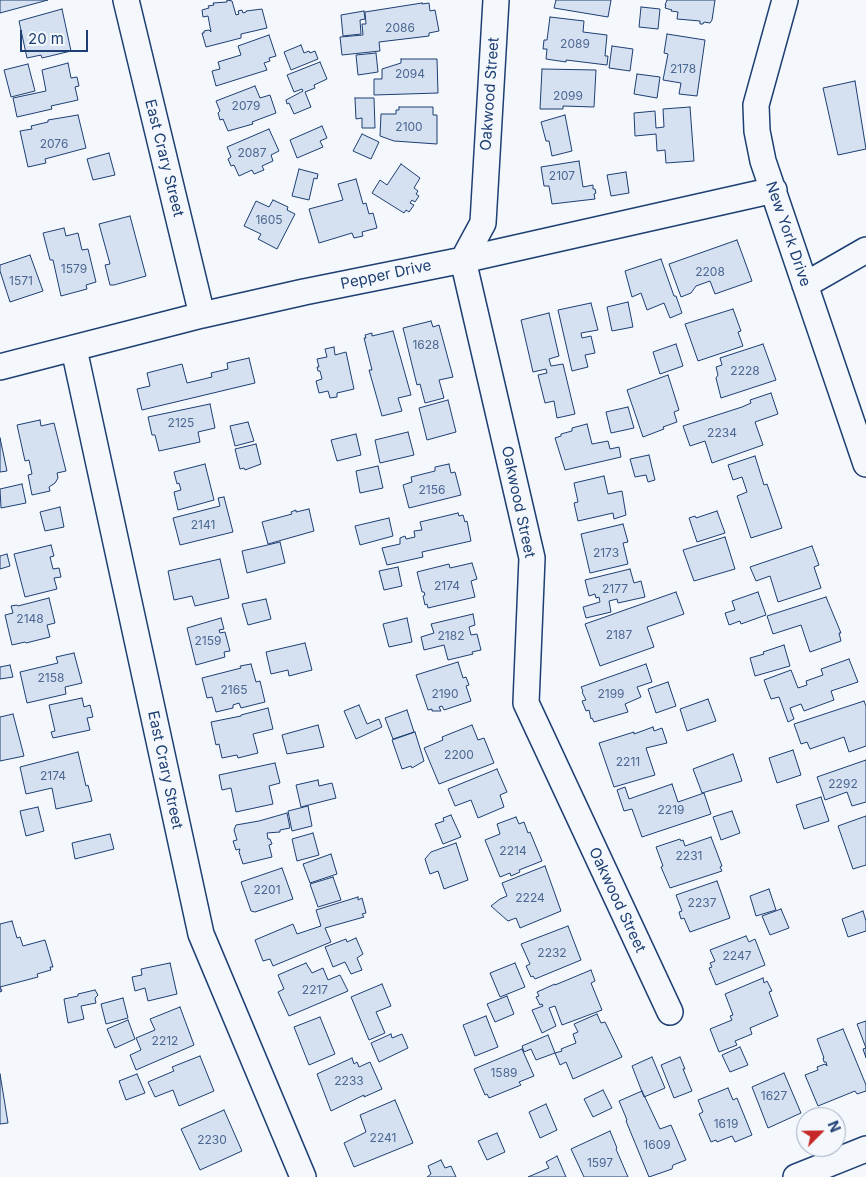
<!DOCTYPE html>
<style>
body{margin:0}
#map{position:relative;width:866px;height:1177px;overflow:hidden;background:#f4f7fb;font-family:Inter,sans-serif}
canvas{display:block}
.north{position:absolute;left:796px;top:1107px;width:50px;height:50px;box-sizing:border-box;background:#f4f7fb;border:1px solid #9eadc5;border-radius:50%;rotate:67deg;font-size:14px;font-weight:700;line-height:20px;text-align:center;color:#1d3f73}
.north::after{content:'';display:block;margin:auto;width:18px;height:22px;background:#c62828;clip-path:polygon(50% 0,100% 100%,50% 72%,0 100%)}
.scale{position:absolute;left:20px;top:30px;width:68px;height:22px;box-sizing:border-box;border:2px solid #1d3f73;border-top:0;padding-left:6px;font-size:15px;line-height:18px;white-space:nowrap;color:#1d3f73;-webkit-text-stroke:4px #f4f7fb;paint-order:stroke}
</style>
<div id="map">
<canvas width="866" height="1177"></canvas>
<div class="north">N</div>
<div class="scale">20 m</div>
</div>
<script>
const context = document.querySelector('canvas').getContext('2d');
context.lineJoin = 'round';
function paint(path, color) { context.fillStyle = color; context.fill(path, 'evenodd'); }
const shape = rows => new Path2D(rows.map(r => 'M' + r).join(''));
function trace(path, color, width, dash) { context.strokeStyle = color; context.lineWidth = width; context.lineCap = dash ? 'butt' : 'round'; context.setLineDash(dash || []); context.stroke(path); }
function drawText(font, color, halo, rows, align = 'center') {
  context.font = font + ' Inter,sans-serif'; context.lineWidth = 4; context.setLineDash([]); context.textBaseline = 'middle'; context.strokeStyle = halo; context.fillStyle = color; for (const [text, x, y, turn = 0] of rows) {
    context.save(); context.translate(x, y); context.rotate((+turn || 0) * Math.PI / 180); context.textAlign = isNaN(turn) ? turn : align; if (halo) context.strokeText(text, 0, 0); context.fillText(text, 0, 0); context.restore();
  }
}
const building = shape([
 [0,0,48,0,0,13,0,0],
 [227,0,232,1,236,15,239,14,238,11,242,10,243,13,246,12,246,11,262,9,267,28,241,34,241,38,206,47,202,33,204,33,204,31,209,30,211,32,208,16,203,17,202,10,209,8,208,6,214,5,213,3,227,2,227,0],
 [556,0,611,0,608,17,554,8,556,0],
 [667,0,715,0,712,20,710,23,704,22,703,24,700,24,700,21,677,19,678,12,671,11,672,10,665,8,666,5,665,5,667,0],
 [422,3,422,4,429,3,430,11,435,10,439,31,429,33,429,36,379,42,380,51,342,55,340,37,363,35,362,24,366,24,365,12,422,3],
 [641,7,660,9,658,29,639,27,641,7],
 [62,9,71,51,42,58,41,55,27,58,19,21,62,9],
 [364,11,365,19,360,20,361,34,343,36,341,15,364,11],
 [550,17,584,21,583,32,607,35,605,56,608,56,607,65,566,60,566,62,546,59,547,49,543,49,544,40,547,40,550,17],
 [667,34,705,40,697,96,679,94,681,83,663,80,668,54,664,53,667,34],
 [269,35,276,56,269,58,270,61,264,63,267,70,216,86,212,71,220,69,218,62,241,55,238,46,269,35],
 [301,45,304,53,309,51,310,53,315,51,318,59,291,70,284,52,301,45],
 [612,46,633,49,630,71,609,68,612,46],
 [376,53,378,72,358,75,356,55,376,53],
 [401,59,437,59,438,93,374,95,374,79,382,79,382,69,401,63,401,59],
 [320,62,327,79,314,85,315,88,305,92,311,107,294,114,289,103,287,104,286,100,303,91,302,89,294,92,287,75,320,62],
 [68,63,71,78,77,77,79,86,75,87,78,100,51,106,52,109,17,117,13,98,46,91,42,70,68,63],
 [28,64,35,91,11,97,4,70,28,64],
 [542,69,596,70,594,107,563,106,563,109,540,109,542,69],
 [637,74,660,77,657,98,634,94,637,74],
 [855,81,866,149,838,155,823,88,855,81],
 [255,86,260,98,270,95,276,113,252,122,253,124,228,131,223,119,220,120,218,113,220,111,216,101,255,86],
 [355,98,374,98,375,128,362,128,362,118,356,119,355,98],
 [399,107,433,107,433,115,437,115,437,144,394,141,380,136,381,114,396,114,396,110,399,110,399,107],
 [690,107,694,161,666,163,665,150,657,151,656,134,635,136,634,113,655,111,656,128,664,127,663,109,690,107],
 [78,115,86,148,45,159,46,163,28,167,20,131,32,129,31,126,48,122,48,120,78,115],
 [565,115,572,151,552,156,549,141,546,141,541,122,565,115],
 [322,126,327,138,320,141,323,147,297,158,290,140,322,126],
 [269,129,279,151,271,155,273,161,262,166,264,170,254,174,252,170,239,176,234,165,231,166,228,159,231,157,227,147,269,129],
 [362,134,379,142,371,159,353,151,362,134],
 [109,153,115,175,93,180,87,159,109,153],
 [579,161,583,187,593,185,593,189,595,189,596,193,594,194,595,199,552,204,549,186,544,186,541,167,579,161],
 [401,164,420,178,414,188,418,191,416,194,419,196,415,202,412,200,410,203,414,205,409,212,406,210,404,213,372,193,380,180,387,185,401,164],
 [299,169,318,174,317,179,314,178,309,200,292,196,299,169],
 [626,172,629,193,611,196,607,175,626,172],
 [356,179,363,204,366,203,369,214,373,213,377,228,362,232,363,236,354,238,352,233,319,243,309,209,343,200,338,184,356,179],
 [273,200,288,207,287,210,295,214,277,249,258,239,261,234,244,226,256,201,269,207,273,200],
 [130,216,146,276,114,285,110,285,105,265,110,264,99,224,130,216],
 [64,228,66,236,78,233,82,250,88,249,96,282,86,285,87,289,61,296,53,260,50,260,43,233,64,228],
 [737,240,752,281,715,294,710,281,696,286,691,293,681,297,669,264,737,240],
 [30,255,43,291,10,302,0,271,0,265,30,255],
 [661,259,674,296,676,296,682,313,670,318,664,303,647,310,641,293,632,297,625,271,661,259],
 [628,302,633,327,612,331,607,307,628,302],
 [591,303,598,330,581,333,582,338,591,336,595,353,585,355,588,367,572,371,558,310,591,303],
 [733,309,741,331,738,332,743,346,698,361,685,324,733,309],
 [549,313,559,356,549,359,551,366,563,364,575,414,557,418,554,401,545,403,538,375,547,373,546,369,533,372,521,320,549,313],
 [431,321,433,327,439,325,453,377,439,380,444,398,425,403,420,384,417,385,403,328,431,321],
 [393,331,411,395,398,398,402,411,382,416,369,370,372,370,364,338,366,338,365,335,372,333,372,336,393,331],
 [676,344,683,366,660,374,653,352,676,344],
 [763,344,776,380,721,398,716,378,718,375,716,367,722,365,720,358,763,344],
 [334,347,335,355,346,352,354,389,337,393,337,397,330,398,328,391,319,393,316,381,322,379,320,371,318,371,317,367,319,367,317,359,327,357,325,349,334,347],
 [249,358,255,383,142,410,137,389,150,386,147,373,182,364,187,383,212,377,211,373,228,369,227,363,249,358],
 [668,375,679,410,674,412,677,422,663,427,664,429,643,437,627,390,668,375],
 [771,393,778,414,755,422,763,445,712,463,705,441,690,446,683,426,742,407,751,403,750,400,771,393],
 [448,400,456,432,427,440,419,408,448,400],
 [210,404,215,428,198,432,200,442,159,451,155,435,152,435,148,417,210,404],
 [628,407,634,428,611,433,606,412,628,407],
 [40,420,41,426,54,423,66,471,57,473,58,478,55,483,49,487,50,491,32,495,28,475,32,474,29,460,25,461,17,425,40,420],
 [248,422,254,441,235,446,230,426,248,422],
 [587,424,592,444,608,441,610,449,619,447,621,457,565,470,555,438,561,436,561,434,572,431,572,428,587,424],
 [408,432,414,455,380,463,375,440,408,432],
 [356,434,361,455,337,461,331,440,356,434],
 [0,438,7,471,0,472,0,438],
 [256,444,261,464,245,470,244,468,240,469,235,449,256,444],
 [649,455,655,480,648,482,646,475,635,477,630,459,649,455],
 [755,456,764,485,767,484,782,528,751,538,737,496,747,492,742,477,733,480,728,465,755,456],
 [205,464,214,500,178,510,174,492,181,490,179,483,177,484,174,472,205,464],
 [449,464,451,473,455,472,461,495,409,508,403,485,412,482,411,477,435,471,435,467,449,464],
 [378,466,383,488,360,493,356,471,378,466],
 [604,476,608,494,622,491,626,515,614,519,613,513,578,521,574,503,578,502,574,483,604,476],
 [22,484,26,503,1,508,0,489,22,484],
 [224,497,233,532,180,545,173,518,220,506,218,498,224,497],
 [60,507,64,527,45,531,40,512,60,507],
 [309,509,314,531,268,544,262,522,292,514,291,512,296,510,296,512,309,509],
 [717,511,725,533,697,542,689,518,695,516,696,518,717,511],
 [458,513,459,516,463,515,465,522,467,521,471,541,422,552,423,557,387,565,382,548,400,544,400,538,405,536,406,539,415,537,414,531,422,530,420,522,458,513],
 [389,518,393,536,360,545,355,526,389,518],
 [623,524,628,542,623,543,628,564,590,573,581,534,623,524],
 [725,537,735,569,694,581,683,550,725,537],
 [280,542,285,563,247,573,242,551,280,542],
 [51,545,54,556,50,557,53,569,59,568,61,577,54,578,57,589,25,597,14,554,51,545],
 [812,546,819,565,814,567,821,588,778,602,770,576,756,581,750,567,812,546],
 [7,554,10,566,0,569,0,556,7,554],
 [220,559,229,598,195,606,192,596,174,600,168,571,220,559],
 [472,563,477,579,471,581,475,597,428,608,427,604,425,605,423,596,425,595,424,592,422,592,417,572,449,564,450,568,472,563],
 [398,567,402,586,384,590,379,571,398,567],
 [630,569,634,583,641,581,645,597,618,603,617,599,609,601,611,612,586,618,583,607,600,602,599,597,596,598,595,594,589,596,585,580,630,569],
 [676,592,684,614,647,627,654,647,600,666,585,624,676,592],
 [758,592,766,615,741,624,740,621,729,625,725,613,735,610,732,601,758,592],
 [826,597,841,633,839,633,841,641,810,652,801,625,773,634,767,616,826,597],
 [49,598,55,623,47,625,50,637,26,643,25,642,12,645,5,615,13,613,11,606,17,605,18,606,49,598],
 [266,599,271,619,248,625,242,604,266,599],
 [473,614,475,625,469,627,471,635,477,634,481,650,472,652,473,654,448,660,444,645,424,650,421,637,434,633,431,624,473,614],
 [221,618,224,629,219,630,220,633,225,632,230,651,224,652,225,657,196,665,187,628,221,618],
 [407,618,412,642,389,647,383,624,407,618],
 [305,643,312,670,289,676,288,670,271,674,266,652,305,643],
 [784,645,790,666,755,676,750,658,764,654,763,652,784,645],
 [74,653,82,683,65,687,66,694,27,703,20,672,58,663,56,657,74,653],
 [849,659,858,682,831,691,834,700,804,711,801,704,790,708,794,719,788,722,779,697,771,699,764,680,791,670,798,688,807,685,806,681,823,675,821,669,849,659],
 [458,662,463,678,466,677,469,685,466,686,471,701,444,710,442,706,439,707,441,711,432,711,432,709,428,710,416,675,458,662],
 [251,664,256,682,260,681,265,702,241,708,239,703,233,705,233,708,216,712,212,697,207,698,202,678,241,668,240,666,251,664],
 [646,664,652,682,637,687,641,697,625,704,628,712,594,722,592,718,591,719,589,710,586,711,582,701,586,700,582,692,583,691,581,687,646,664],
 [10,665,13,677,0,679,0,667,10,665],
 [668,682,676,706,656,713,648,689,668,682],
 [82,698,84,707,90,705,93,717,87,718,90,730,53,738,51,732,55,731,49,705,82,698],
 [708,699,716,721,687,731,680,709,708,699],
 [864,701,866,706,866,746,849,752,844,737,810,749,807,742,801,744,794,724,864,701],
 [359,705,367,724,379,719,382,727,356,739,344,711,359,705],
 [268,708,273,729,253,734,258,753,238,758,237,755,222,758,219,744,216,745,211,722,241,716,241,715,268,708],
 [407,710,414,732,393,739,385,718,407,710],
 [13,714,24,756,0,761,0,717,13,714],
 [318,725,324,747,287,754,282,735,318,725],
 [472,725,478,740,484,738,494,763,439,784,424,748,443,740,442,737,472,725],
 [653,727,654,731,662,728,667,743,646,748,655,775,614,787,599,743,634,732,634,734,653,727],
 [415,732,424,761,412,768,411,766,402,769,392,740,415,732],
 [793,750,801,775,777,783,769,758,793,750],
 [78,752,86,786,88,785,92,801,56,809,52,788,26,794,20,767,78,752],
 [733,754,742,781,702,793,693,769,733,754],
 [866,760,866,802,852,806,847,792,825,800,817,777,866,760],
 [275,763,280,783,269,786,273,804,236,812,231,788,222,790,219,775,275,763],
 [497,769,507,792,500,795,504,807,478,818,471,800,455,806,448,789,497,769],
 [318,780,319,786,332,783,336,798,301,807,296,785,318,780],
 [672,784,678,802,704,793,711,814,642,837,632,809,624,811,617,790,625,787,629,799,672,784],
 [821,797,829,821,804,829,796,805,821,797],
 [308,806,312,826,292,831,288,811,308,806],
 [38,807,44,831,26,836,20,811,38,807],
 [732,811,740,833,721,840,713,817,732,811],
 [287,813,290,828,280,830,280,832,267,833,268,839,270,839,272,844,269,845,272,857,243,864,239,852,240,849,236,850,233,841,237,840,234,830,236,825,259,821,287,813],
 [451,815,461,837,443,844,435,824,444,821,443,818,451,815],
 [866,816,866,865,853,869,838,826,866,816],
 [516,817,519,824,524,822,528,833,530,832,542,861,519,870,520,872,511,876,510,873,500,877,485,840,500,834,497,824,516,817],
 [313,833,319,855,297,861,292,839,313,833],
 [110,834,114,849,75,859,72,843,110,834],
 [711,837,722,866,720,867,722,871,670,888,661,867,663,866,656,847,680,839,681,841,683,840,685,846,711,837],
 [456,843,468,880,444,889,438,871,430,874,425,859,431,852,456,843],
 [331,854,337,874,310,883,303,864,331,854],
 [545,866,561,911,520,928,516,918,508,921,491,906,500,899,507,896,502,883,545,866],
 [282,868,293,899,255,912,251,911,241,882,282,868],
 [333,877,341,900,318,907,310,884,333,877],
 [717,881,730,918,690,932,684,918,681,919,679,912,682,911,676,895,717,881],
 [769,889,776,910,756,916,750,896,769,889],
 [358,897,358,900,362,898,366,913,362,914,364,917,325,928,331,942,273,966,270,959,263,961,255,940,293,924,297,934,321,926,316,910,358,897],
 [781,909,789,928,770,935,762,916,781,909],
 [863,911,866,921,866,931,848,937,842,919,863,911],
 [12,921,17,938,20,937,23,946,45,940,53,967,50,967,51,970,37,974,38,977,0,987,2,991,0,992,0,924,12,921],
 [568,926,581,960,535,979,533,976,531,977,526,966,530,964,521,944,568,926],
 [746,936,749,942,755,939,765,965,716,985,709,968,712,967,710,963,715,961,710,950,746,936],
 [356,938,363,954,357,958,362,970,351,974,345,962,333,967,325,947,346,939,347,942,356,938],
 [170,963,177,994,148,1001,145,988,135,991,132,977,142,975,141,969,170,963],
 [306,963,312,973,323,968,328,980,340,975,348,991,289,1016,278,992,284,989,278,975,306,963],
 [515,963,525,987,500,997,490,973,515,963],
 [591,970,595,981,591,983,602,1010,562,1025,555,1006,549,1008,556,1026,542,1033,532,1010,543,1006,542,1004,540,1005,536,997,539,996,537,992,555,984,555,985,591,970],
 [763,978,764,983,767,981,772,991,769,992,778,1016,750,1028,752,1034,735,1041,737,1045,719,1052,710,1029,732,1020,730,1016,733,1015,725,994,763,978],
 [382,984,391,1006,376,1012,385,1033,369,1040,351,997,382,984],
 [95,990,98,995,95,998,96,1003,81,1006,84,1019,68,1023,64,999,78,996,78,994,95,990],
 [507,996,514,1014,495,1022,487,1004,507,996],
 [123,998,128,1018,106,1024,101,1004,123,998],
 [180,1007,194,1045,136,1070,130,1055,141,1050,136,1038,155,1030,150,1019,180,1007],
 [597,1014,601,1023,605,1022,622,1057,573,1079,566,1062,560,1065,555,1053,562,1051,561,1049,576,1043,573,1034,578,1032,574,1024,597,1014],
 [486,1016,498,1047,475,1056,463,1025,486,1016],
 [320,1017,335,1054,309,1065,294,1027,320,1017],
 [128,1020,135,1039,115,1048,107,1029,128,1020],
 [866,1021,866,1058,863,1049,866,1048,857,1024,866,1021],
 [843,1029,866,1085,866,1091,857,1094,855,1091,818,1106,805,1075,818,1070,817,1067,825,1064,827,1066,826,1062,824,1062,823,1058,824,1058,817,1039,843,1029],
 [391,1034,392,1038,402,1034,408,1048,379,1062,371,1043,391,1034],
 [548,1035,555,1053,536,1060,531,1049,524,1052,522,1046,548,1035],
 [740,1047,748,1065,730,1072,722,1055,740,1047],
 [522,1049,534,1076,519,1082,521,1085,489,1098,487,1094,485,1095,474,1069,522,1049],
 [200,1056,214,1091,179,1106,173,1090,155,1097,148,1082,174,1071,172,1067,200,1056],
 [652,1057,665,1088,644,1097,632,1066,652,1057],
 [680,1057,685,1069,683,1069,692,1091,674,1098,661,1065,680,1057],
 [352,1058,354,1064,357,1062,359,1067,370,1062,382,1089,364,1097,364,1095,331,1111,317,1074,352,1058],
 [784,1073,801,1113,768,1128,752,1087,784,1073],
 [0,1074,8,1123,0,1124,0,1074],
 [137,1074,145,1093,126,1100,119,1081,137,1074],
 [728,1088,733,1100,737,1098,752,1135,735,1142,732,1136,717,1142,716,1140,711,1142,699,1114,703,1112,698,1100,728,1088],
 [603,1090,612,1108,593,1117,584,1099,603,1090],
 [642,1091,660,1129,671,1125,686,1160,673,1165,672,1169,649,1177,626,1121,627,1120,619,1101,642,1091],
 [395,1100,413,1143,354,1167,344,1143,366,1132,360,1115,395,1100],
 [546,1104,557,1130,540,1138,529,1112,546,1104],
 [224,1110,242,1151,200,1170,181,1129,224,1110],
 [610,1131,617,1148,616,1149,628,1177,584,1177,571,1149,610,1131],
 [497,1133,505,1152,487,1160,478,1141,497,1133],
 [557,1156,566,1177,528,1177,549,1168,546,1162,557,1156],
 [441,1160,445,1168,451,1166,456,1177,427,1177,431,1174,428,1166,441,1160]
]);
paint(building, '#d5e0f0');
trace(building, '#1d3f73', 1);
const minor = shape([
 [126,0,202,315],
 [496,0,483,223,463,260,532,558,526,703,670,1012],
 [785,0,756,105,757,131,763,161,866,464],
 [805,285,866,250],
 [74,349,201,934,303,1177],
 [0,367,202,315,304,292,463,260,774,190],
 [796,1177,866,1149]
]);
trace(minor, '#1d3f73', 28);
trace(minor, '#f4f7fb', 25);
drawText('12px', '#4b6792', null, [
 ["2086",400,28],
 ["2089",575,44],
 ["2178",683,69],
 ["2094",410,74],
 ["2099",568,96],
 ["2079",246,106],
 ["2100",409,127],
 ["2076",54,144],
 ["2087",252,153],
 ["2107",562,176],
 ["1605",269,220],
 ["1579",74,269],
 ["2208",710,272],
 ["1571",21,281],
 ["1628",426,345],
 ["2228",745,371],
 ["2125",181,423],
 ["2234",722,433],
 ["2156",432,490],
 ["2141",203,525],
 ["2173",606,553],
 ["2174",447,586],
 ["2177",615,589],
 ["2148",30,619],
 ["2187",619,635],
 ["2182",451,636],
 ["2159",208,641],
 ["2158",51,678],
 ["2165",234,690],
 ["2190",445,694],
 ["2199",611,694],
 ["2200",459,755],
 ["2211",628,762],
 ["2174",53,776],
 ["2292",843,784],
 ["2219",671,810],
 ["2214",513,851],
 ["2231",689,856],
 ["2201",267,890],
 ["2224",530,898],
 ["2237",702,903],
 ["2232",552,953],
 ["2247",737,956],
 ["2217",315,990],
 ["2212",165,1041],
 ["1589",504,1073],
 ["2233",349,1081],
 ["1627",774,1096],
 ["1619",726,1124],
 ["2241",383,1138],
 ["2230",212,1140],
 ["1609",657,1145],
 ["1597",600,1163]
]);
drawText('15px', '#1d3f73', '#f4f7fb', [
 ["Oakwood Street",490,94,-86],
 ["East Crary Street",164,158,76],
 ["New York Drive",788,234,71],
 ["Pepper Drive",386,275,-12],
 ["Oakwood Street",518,502,78],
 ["East Crary Street",165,770,78],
 ["Oakwood Street",617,900,65]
]);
</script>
